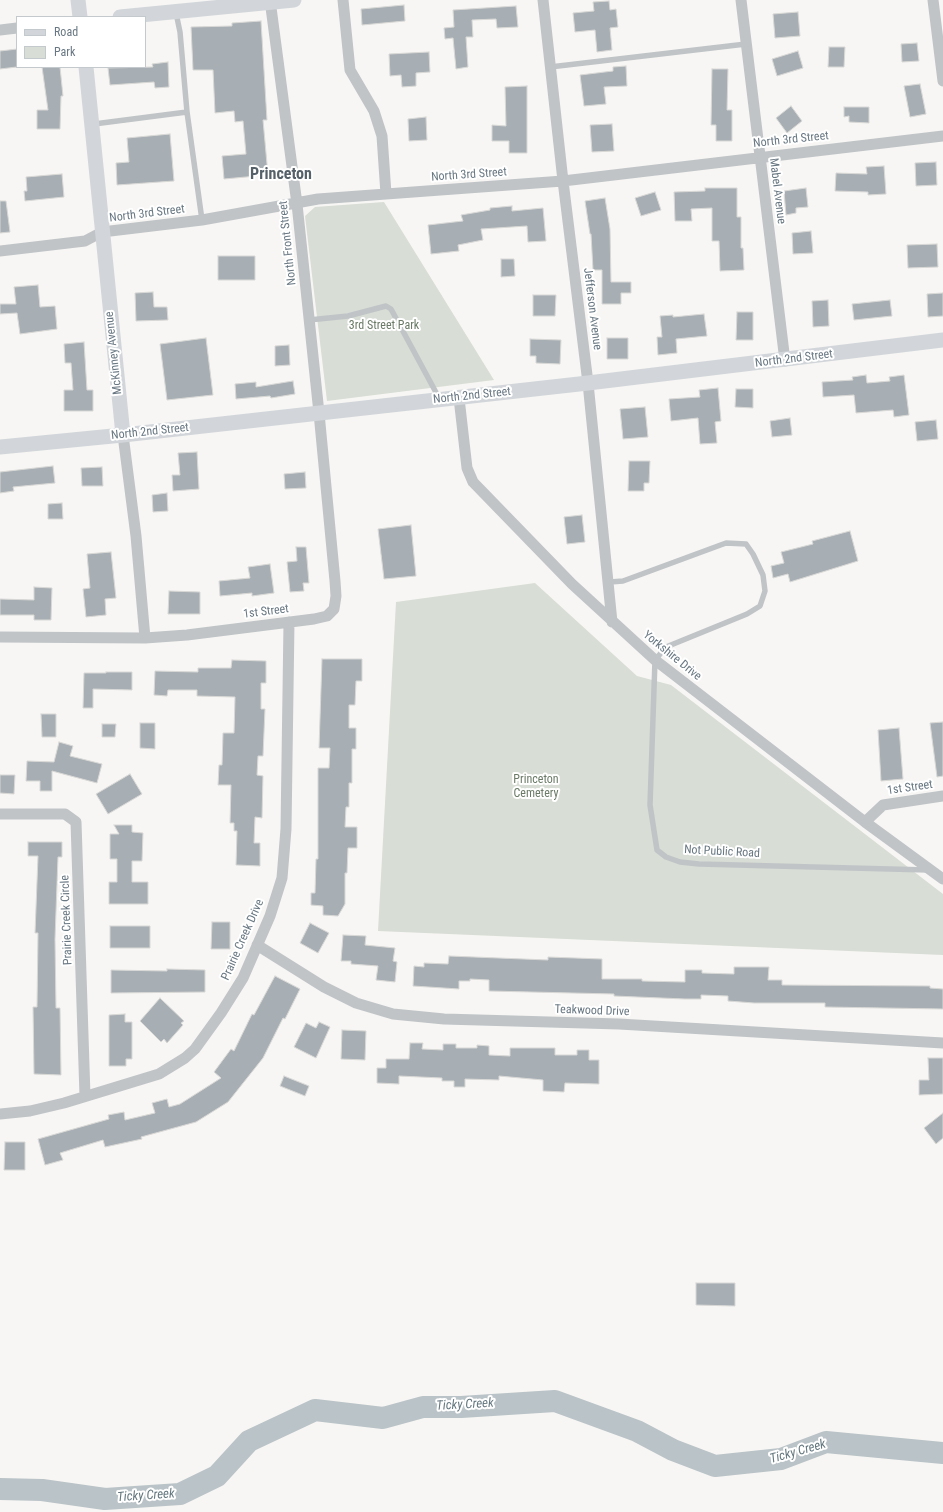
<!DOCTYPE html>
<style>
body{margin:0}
#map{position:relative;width:943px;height:1512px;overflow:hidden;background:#f7f6f4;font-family:"Roboto Condensed",sans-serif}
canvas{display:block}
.legend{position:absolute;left:16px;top:16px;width:130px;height:52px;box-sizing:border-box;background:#fff;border:1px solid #c3c9cd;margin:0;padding:5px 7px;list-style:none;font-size:12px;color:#687782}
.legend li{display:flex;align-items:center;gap:8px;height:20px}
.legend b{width:20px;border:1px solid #c3c9cd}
</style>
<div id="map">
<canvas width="943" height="1512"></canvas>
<ul class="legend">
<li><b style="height:5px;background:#d2d6da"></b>Road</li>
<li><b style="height:11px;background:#d8ddd5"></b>Park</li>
</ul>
</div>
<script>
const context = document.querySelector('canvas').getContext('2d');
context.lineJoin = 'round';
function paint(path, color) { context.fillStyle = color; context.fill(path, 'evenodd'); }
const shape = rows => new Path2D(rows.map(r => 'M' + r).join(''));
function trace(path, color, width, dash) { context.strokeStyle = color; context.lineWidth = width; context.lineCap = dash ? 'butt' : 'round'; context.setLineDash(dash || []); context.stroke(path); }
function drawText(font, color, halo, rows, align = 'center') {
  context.font = font + ' "Roboto Condensed",sans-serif'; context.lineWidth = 4; context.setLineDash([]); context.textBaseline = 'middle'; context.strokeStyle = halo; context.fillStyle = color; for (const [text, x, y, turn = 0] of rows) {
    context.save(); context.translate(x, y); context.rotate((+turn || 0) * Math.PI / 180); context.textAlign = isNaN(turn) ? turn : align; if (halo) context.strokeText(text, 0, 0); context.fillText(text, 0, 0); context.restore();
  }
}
paint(shape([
 [384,202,494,380,327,401,305,216,315,207],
 [535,583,637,676,671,685,943,894,943,955,378,931,396,602]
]), '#d8ddd5');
trace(shape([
 [0,1489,42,1490,105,1499,180,1494,217,1476,249,1441,315,1410,383,1418,423,1407,461,1407,555,1401,637,1431,673,1450,715,1466,781,1459,826,1442,943,1453]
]), '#bac3c7', 22);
const building = shape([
 [609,1,610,10,616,9,618,27,610,28,612,50,597,52,595,30,575,32,573,13,594,11,593,2,609,1],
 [404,5,405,21,362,25,361,9,404,5],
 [516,6,518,27,497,28,496,19,472,20,473,37,466,37,468,67,456,69,453,38,445,39,444,28,454,27,453,10,516,6],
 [798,12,800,36,775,38,773,14,798,12],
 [261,21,267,120,263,120,268,175,224,179,222,156,246,154,243,121,235,122,234,111,215,113,213,70,193,70,191,27,232,26,232,23,261,21],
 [917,43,919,61,902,62,901,44,917,43],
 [829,47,845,47,844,67,828,67,829,47],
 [17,49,17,67,0,69,0,51,17,49],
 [798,51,803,68,777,76,772,59,798,51],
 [429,52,430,72,416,73,416,86,402,87,401,75,390,76,389,54,429,52],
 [168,62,169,87,155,88,154,82,110,85,108,68,153,67,152,64,168,62],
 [626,66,627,86,604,87,606,104,584,106,580,75,613,71,613,67,626,66],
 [42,67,60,67,63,96,61,96,60,129,37,129,37,110,48,110,42,67],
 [712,69,728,69,727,110,732,110,732,141,716,141,716,125,711,125,712,69],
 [920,84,926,114,910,117,904,86,920,84],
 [527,86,527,153,509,153,509,141,492,141,492,125,506,126,505,87,527,86],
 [791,106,802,121,787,133,776,118,791,106],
 [844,107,869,107,869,123,849,122,849,116,844,117,844,107],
 [426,117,427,140,409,141,408,119,426,117],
 [612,124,614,151,592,152,590,125,612,124],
 [170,134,174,181,117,185,116,163,129,162,127,138,170,134],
 [936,162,937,185,916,186,915,163,936,162],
 [884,166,886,194,868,195,868,192,835,191,836,173,867,174,866,167,884,166],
 [62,174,64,197,25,201,24,191,27,191,26,177,62,174],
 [705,188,737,188,737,217,741,217,741,248,743,248,744,270,720,271,719,241,712,241,712,208,691,209,692,221,675,221,674,192,705,191,705,188],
 [806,188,808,207,796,208,796,213,786,215,784,191,806,188],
 [655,192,661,210,641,216,635,198,655,192],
 [605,198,610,229,611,282,631,282,631,293,621,293,621,304,602,304,602,270,593,270,591,234,590,234,585,201,605,198],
 [0,201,6,201,10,232,0,233,0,201],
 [512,206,512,211,543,208,546,241,528,242,527,226,481,229,483,240,458,245,459,251,431,254,428,225,463,221,461,215,490,210,490,208,512,206],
 [811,231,813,253,793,254,792,233,811,231],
 [937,244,938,267,908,268,907,245,937,244],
 [218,256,255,256,255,280,218,280,218,256],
 [501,259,514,259,515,276,501,277,501,259],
 [38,285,40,307,55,306,57,329,20,334,17,313,0,314,0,304,16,304,14,287,38,285],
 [153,292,154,307,167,307,168,320,136,321,135,293,153,292],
 [943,293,943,316,928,317,927,294,943,293],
 [533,295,556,295,555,316,533,316,533,295],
 [828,300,829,326,813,327,812,301,828,300],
 [890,300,892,316,854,320,852,304,890,300],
 [737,312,753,312,753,340,736,340,737,312],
 [704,314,707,336,676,339,677,353,658,355,657,337,662,337,660,316,673,315,673,317,704,314],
 [206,338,213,395,167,400,160,344,206,338],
 [607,338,628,338,628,359,607,359,607,338],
 [530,339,561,340,560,364,536,363,536,356,530,356,530,339],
 [84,342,87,390,93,390,93,411,64,411,64,390,73,390,71,363,65,363,64,344,84,342],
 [289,345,290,365,275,366,275,346,289,345],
 [866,375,867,383,890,381,889,377,904,375,909,415,894,417,893,410,856,413,854,395,823,397,822,382,853,380,852,377,866,375],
 [293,381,295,394,271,398,270,396,236,399,235,384,256,382,256,387,293,381],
 [718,388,721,421,715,422,717,443,700,444,698,418,671,421,669,399,700,397,699,390,718,388],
 [736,389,753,389,753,408,735,407,736,389],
 [645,407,648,437,623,439,620,409,645,407],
 [790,418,792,435,772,437,770,421,790,418],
 [936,420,938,439,917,441,915,422,936,420],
 [197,452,199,489,173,491,172,475,180,475,178,453,197,452],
 [629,461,650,461,649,483,644,483,644,491,628,491,629,461],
 [53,466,55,483,13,487,14,491,0,493,0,472,53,466],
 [102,467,103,486,82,486,81,468,102,467],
 [305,472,306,488,285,489,284,474,305,472],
 [167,493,168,511,153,512,152,495,167,493],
 [62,503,63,519,48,519,48,504,62,503],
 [582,515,585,542,567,544,564,517,582,515],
 [411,525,416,576,384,579,378,529,411,525],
 [850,531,858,561,790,582,788,574,773,578,771,566,784,563,781,552,813,544,812,541,850,531],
 [296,547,306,547,309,583,303,583,304,591,290,592,287,562,297,561,296,547],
 [111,552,116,598,105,599,106,615,86,617,83,589,90,588,87,554,111,552],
 [270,564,274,593,252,596,252,593,220,596,219,581,250,578,248,567,270,564],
 [34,587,52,588,51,620,34,620,34,615,0,615,0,599,34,600,34,587],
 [169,591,200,592,200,614,168,614,169,591],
 [322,659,362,659,362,681,356,681,355,705,349,705,349,728,356,728,356,749,352,749,352,783,349,783,349,807,346,807,345,827,357,827,357,848,348,848,347,873,345,873,345,904,338,916,323,915,323,906,311,905,311,893,315,893,316,859,318,859,318,768,329,768,330,748,319,748,322,659],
 [232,660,266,661,266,683,261,683,261,709,265,709,263,756,258,756,257,775,263,776,262,818,255,817,254,843,260,843,260,866,236,865,237,831,234,831,234,823,230,823,231,785,218,785,219,765,222,765,223,733,234,733,235,697,197,696,197,690,168,690,167,696,154,695,155,671,198,672,198,668,231,668,232,660],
 [106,672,132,672,132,690,93,689,93,708,83,708,84,673,106,673,106,672],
 [41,714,56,714,56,737,42,737,41,714],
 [943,722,943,776,937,777,930,723,943,722],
 [140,723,155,723,155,749,140,748,140,723],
 [102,724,116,724,115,737,102,737,102,724],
 [899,728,903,779,881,781,878,730,899,728],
 [59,742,73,746,70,756,102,764,97,783,52,771,52,791,40,791,40,781,26,781,27,761,54,762,59,742],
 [130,774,142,794,108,814,96,794,130,774],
 [0,775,15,775,14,794,0,793,0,775],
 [114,825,132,825,132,832,143,833,142,861,132,861,132,882,148,882,148,904,109,904,109,882,117,882,117,859,110,859,110,834,119,834,114,825],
 [28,842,62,842,62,857,58,857,55,939,56,1008,60,1008,61,1075,34,1074,33,1007,37,1007,38,933,35,933,38,856,28,856,28,842],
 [212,922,230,922,230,949,211,949,212,922],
 [310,923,329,933,318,953,300,943,310,923],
 [110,926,150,926,150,948,110,948,110,926],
 [343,935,366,936,365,945,395,948,393,961,397,962,395,982,376,980,378,966,351,964,351,961,341,961,343,935],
 [449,956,548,960,548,957,602,959,602,979,642,979,642,981,685,982,685,970,702,970,702,973,734,974,734,967,769,967,768,980,782,980,782,985,930,986,930,988,943,989,943,1009,825,1007,825,1003,754,1003,728,1001,728,996,701,995,701,999,685,999,614,996,614,994,489,991,489,980,470,979,470,981,459,981,459,989,413,986,414,966,424,967,424,963,448,964,449,956],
 [167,969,205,970,205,992,111,993,111,970,167,971,167,969],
 [275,976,300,989,285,1019,283,1018,263,1058,228,1102,196,1122,141,1137,142,1139,105,1147,103,1140,60,1153,63,1160,45,1165,38,1139,109,1119,108,1115,124,1112,125,1120,155,1113,152,1103,167,1099,169,1107,180,1104,221,1078,214,1072,231,1049,234,1051,252,1014,254,1015,275,976],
 [160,998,184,1021,181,1023,183,1025,167,1043,164,1039,161,1042,140,1021,160,998],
 [125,1014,125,1022,132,1022,132,1059,126,1059,126,1066,109,1066,109,1015,125,1014],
 [319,1022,330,1027,316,1058,294,1047,306,1023,316,1028,319,1022],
 [342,1030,366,1031,365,1060,341,1059,342,1030],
 [410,1043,423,1043,422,1049,443,1050,443,1044,456,1044,456,1048,477,1048,477,1045,489,1046,489,1055,510,1056,510,1048,555,1048,555,1055,577,1055,577,1050,589,1050,589,1060,599,1060,599,1084,565,1083,564,1092,543,1091,543,1080,499,1076,499,1080,465,1079,465,1087,454,1087,454,1081,442,1081,442,1078,399,1076,399,1084,377,1083,377,1068,386,1068,386,1059,409,1059,410,1043],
 [928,1058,943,1058,943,1094,919,1095,919,1080,929,1080,928,1058],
 [284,1076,309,1086,305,1096,280,1086,284,1076],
 [943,1113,943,1138,936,1144,924,1128,943,1113],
 [5,1142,25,1142,25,1170,4,1170,5,1142],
 [696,1283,735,1283,735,1306,696,1305,696,1283]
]);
paint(building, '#a8afb4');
trace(building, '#d8d8d6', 1);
trace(shape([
 [176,13,180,32,187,112],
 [550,67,746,44],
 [94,124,187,112,202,220],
 [309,320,348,316,386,306,391,309,439,398],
 [610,582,623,581,726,543,746,544,753,554,763,575,765,591,760,606,747,614,666,647,655,660,650,805,657,850,666,857,680,862,699,864,928,870]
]), '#c0c4c7', 5.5);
trace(shape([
 [343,0,350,70,374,111,382,136,386,194],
 [543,0,563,181,588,383,612,622],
 [741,0,785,361],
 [933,0,943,81],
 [0,30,17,28],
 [0,251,85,241,102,232,202,220,318,199,563,181,943,136],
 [459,398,467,468,473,482,572,584,655,660,865,822,943,879],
 [123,435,136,536,145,638],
 [0,637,145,638,187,635,314,619,327,616,334,609,336,596,335,581,319,413,297,204,270,0],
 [0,814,65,814,76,822,85,1096],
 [865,822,883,805,943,796],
 [257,945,324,987,356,1003,393,1014,444,1019,619,1024,943,1043],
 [0,1114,30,1111,64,1103,159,1074,185,1058,195,1049,221,1013,243,978,270,916,282,878,286,829,289,622]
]), '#c0c4c7', 11);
trace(shape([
 [78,0,80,17],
 [120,17,294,0],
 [86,67,123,435],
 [0,447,123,435,588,383,943,340]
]), '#d2d6da', 15);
drawText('12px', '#687782', '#fff', [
 ["North 3rd Street",791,140,-6],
 ["North 3rd Street",469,175,-4],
 ["Mabel Avenue",777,191,83],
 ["North 3rd Street",147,214,-7],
 ["North Front Street",288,243,-96],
 ["Jefferson Avenue",592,309,83],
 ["McKinney Avenue",114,353,-96],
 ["North 2nd Street",794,359,-7],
 ["North 2nd Street",472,396,-6],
 ["North 2nd Street",150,432,-6],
 ["1st Street",266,612,-7],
 ["Yorkshire Drive",672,656,39],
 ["1st Street",910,788,-8],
 ["Not Public Road",722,852,3],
 ["Prairie Creek Circle",67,920,-92],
 ["Prairie Creek Drive",243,940,-66],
 ["Teakwood Drive",592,1011,2]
]);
drawText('12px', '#6b7a67', '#fff', [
 ["3rd Street Park",384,326],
 ["Princeton",536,780],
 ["Cemetery",536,794]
]);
drawText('italic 13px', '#64777e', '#fff', [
 ["Ticky Creek",465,1405,-3],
 ["Ticky Creek",798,1452,-16],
 ["Ticky Creek",146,1496,-4]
]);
drawText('bold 16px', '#566068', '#fff', [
 ["Princeton",281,175]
]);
</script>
